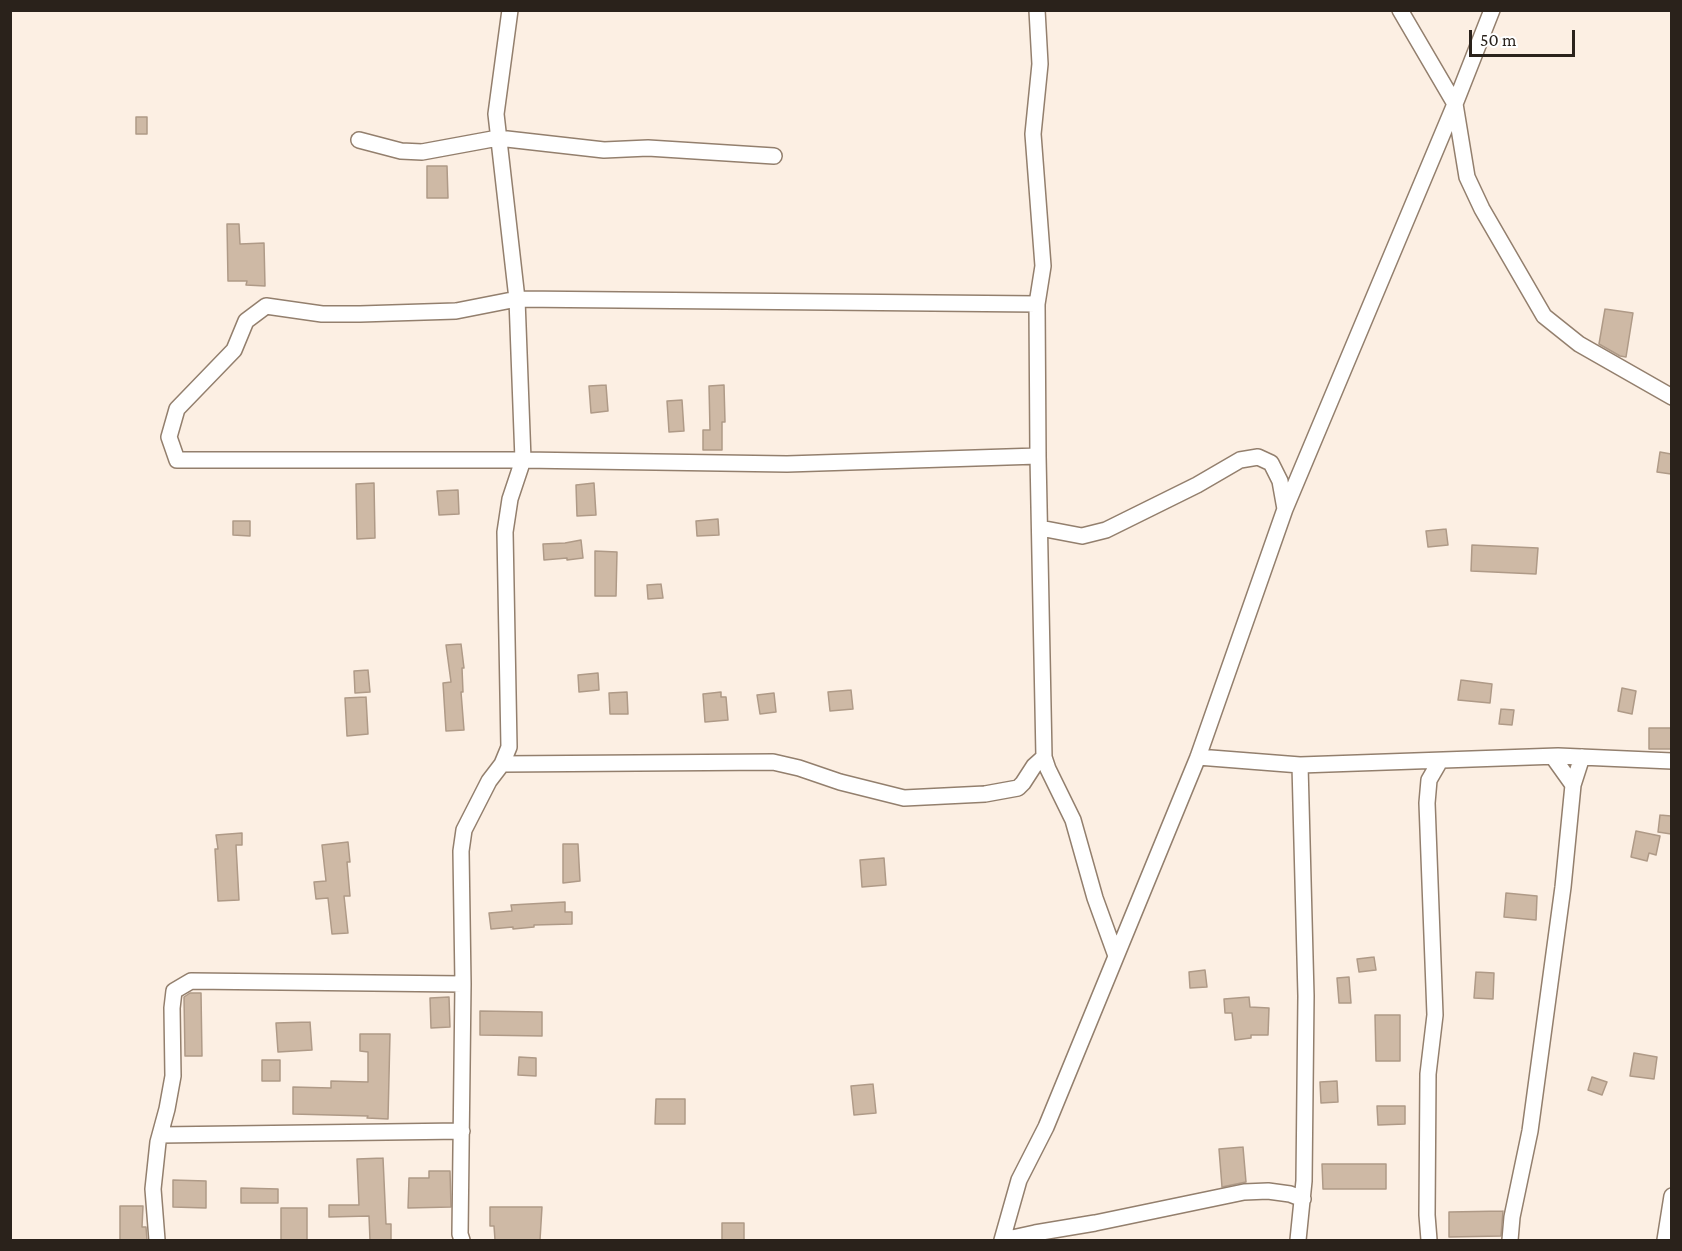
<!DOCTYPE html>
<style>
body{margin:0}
#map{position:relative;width:1682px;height:1251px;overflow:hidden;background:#fcefe3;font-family:"Crimson Pro",serif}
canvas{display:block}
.frame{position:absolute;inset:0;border:12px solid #2a221b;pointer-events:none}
.scale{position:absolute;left:1469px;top:30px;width:106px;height:27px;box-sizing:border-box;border:3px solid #2a221b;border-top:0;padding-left:8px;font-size:18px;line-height:21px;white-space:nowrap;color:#2a221b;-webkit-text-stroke:4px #fff;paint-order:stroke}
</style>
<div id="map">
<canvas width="1682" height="1251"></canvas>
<div class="frame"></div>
<div class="scale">50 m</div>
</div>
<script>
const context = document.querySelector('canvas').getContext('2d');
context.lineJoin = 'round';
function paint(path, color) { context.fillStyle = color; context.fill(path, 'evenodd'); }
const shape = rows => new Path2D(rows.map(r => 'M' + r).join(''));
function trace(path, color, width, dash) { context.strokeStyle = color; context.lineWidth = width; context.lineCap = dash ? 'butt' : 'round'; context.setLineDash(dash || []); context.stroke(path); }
const building = shape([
 [136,117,147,117,147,134,136,134,136,117],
 [427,166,447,166,448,198,427,198,427,166],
 [227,224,239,224,240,244,264,243,265,286,246,285,247,281,228,281,227,224],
 [1605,309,1633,313,1626,357,1620,356,1599,344,1605,309],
 [606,385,608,411,591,413,589,386,606,385],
 [724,385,725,422,722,422,722,450,703,450,703,430,710,430,709,386,724,385],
 [682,400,684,431,669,432,667,401,682,400],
 [1660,452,1671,454,1671,474,1657,472,1660,452],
 [374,483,375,538,357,539,356,484,374,483],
 [594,483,596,515,577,516,576,485,594,483],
 [458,490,459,514,439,515,437,491,458,490],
 [718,519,719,535,697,536,696,521,718,519],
 [233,521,250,521,250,536,233,535,233,521],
 [1446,529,1448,545,1428,547,1426,531,1446,529],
 [581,540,583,558,567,560,567,558,544,560,543,544,565,543,581,540],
 [1472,545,1538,548,1536,574,1471,571,1472,545],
 [595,551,617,552,616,596,595,596,595,551],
 [661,584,663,598,648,599,647,585,661,584],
 [461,644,464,668,462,668,463,692,461,692,464,730,446,731,443,683,451,682,446,645,461,644],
 [368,670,370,692,355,693,354,671,368,670],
 [598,673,599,690,579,692,578,675,598,673],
 [1461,680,1492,684,1490,703,1458,700,1461,680],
 [1622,688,1636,691,1632,714,1618,711,1622,688],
 [851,690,853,709,830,711,828,692,851,690],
 [627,692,628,714,610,714,609,693,627,692],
 [721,692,721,697,726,697,728,720,705,722,703,694,721,692],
 [774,693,776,712,760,714,757,695,774,693],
 [366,697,368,734,347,736,345,698,366,697],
 [1501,709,1514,710,1512,725,1499,724,1501,709],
 [1649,728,1671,728,1671,749,1649,749,1649,728],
 [1660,815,1671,816,1671,834,1658,832,1660,815],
 [1636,831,1660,836,1656,855,1649,853,1647,861,1631,857,1636,831],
 [242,833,242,845,236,845,239,900,218,901,215,849,218,849,216,835,242,833],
 [348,842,350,862,347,862,350,896,344,896,348,933,332,934,328,898,316,899,314,882,326,881,322,845,348,842],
 [563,844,578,844,580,881,563,883,563,844],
 [884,858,886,885,862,887,860,860,884,858],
 [1506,893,1537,896,1536,920,1504,917,1506,893],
 [565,902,565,912,572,912,572,924,534,925,534,927,513,929,513,927,491,929,489,913,512,911,511,905,565,902],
 [1374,957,1376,970,1359,972,1357,959,1374,957],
 [1205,970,1207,987,1190,988,1189,972,1205,970],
 [1476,972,1494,973,1493,999,1474,998,1476,972],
 [1349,977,1351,1003,1339,1003,1337,978,1349,977],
 [190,993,201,993,202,1056,185,1056,184,997,190,993],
 [449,997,450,1027,431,1028,430,998,449,997],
 [1249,997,1250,1007,1269,1008,1268,1035,1251,1035,1251,1038,1235,1040,1232,1013,1225,1013,1224,999,1249,997],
 [480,1011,542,1012,542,1036,480,1035,480,1011],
 [1375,1015,1400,1015,1400,1061,1376,1061,1375,1015],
 [310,1022,312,1050,278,1052,276,1023,310,1022],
 [360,1034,390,1034,388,1119,367,1118,368,1116,293,1114,293,1087,331,1088,331,1081,368,1082,368,1052,360,1051,360,1034],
 [1634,1053,1657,1057,1654,1079,1630,1076,1634,1053],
 [519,1057,536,1058,536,1076,518,1075,519,1057],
 [262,1060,280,1060,280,1081,262,1081,262,1060],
 [1592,1077,1607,1082,1602,1095,1588,1090,1592,1077],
 [1337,1081,1338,1102,1321,1103,1320,1082,1337,1081],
 [873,1084,876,1113,854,1115,851,1086,873,1084],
 [656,1099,685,1099,685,1124,655,1124,656,1099],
 [1377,1106,1405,1106,1405,1124,1378,1125,1377,1106],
 [1243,1147,1246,1182,1222,1187,1219,1149,1243,1147],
 [383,1158,386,1224,391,1224,391,1240,370,1240,369,1216,329,1217,329,1205,359,1205,357,1159,383,1158],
 [1322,1164,1386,1164,1386,1189,1323,1189,1322,1164],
 [429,1171,450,1171,451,1207,408,1208,409,1178,429,1178,429,1171],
 [173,1180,206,1181,206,1208,173,1207,173,1180],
 [241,1188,278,1189,278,1203,241,1203,241,1188],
 [120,1206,143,1206,142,1227,146,1227,147,1240,120,1240,120,1206],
 [490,1207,542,1207,540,1240,495,1240,494,1226,490,1226,490,1207],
 [281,1208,307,1208,307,1240,281,1240,281,1208],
 [1503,1211,1501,1236,1449,1237,1449,1212,1503,1211],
 [722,1223,744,1223,744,1240,722,1240,722,1223]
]);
paint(building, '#ceb9a5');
trace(building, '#af9a87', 1.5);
const minor = shape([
 [1037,10,1040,64,1033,134,1043,266,1037,304,1038,456,1044,757,1048,769,1073,820,1095,898,1116,956],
 [1400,10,1455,104,1467,177,1482,209,1544,316,1579,344,1672,397],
 [359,140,401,151,422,152,498,138,604,150,648,148,774,156],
 [1037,304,517,299,456,311,360,314,322,314,266,306,246,321,234,350,177,409,169,437,177,460,523,460,787,464,1038,456],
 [1040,528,1082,536,1106,530,1197,485,1240,460,1258,457,1271,463,1280,481,1285,509],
 [1198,757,1300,765,1558,756,1672,761],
 [1553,757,1573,785],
 [502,764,773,762,799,768,840,782,904,798,985,794,1018,788,1023,783,1034,766,1044,757],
 [160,1135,462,1131],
 [157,1240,153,1189,158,1142,167,1109,173,1076,172,1008,174,991,191,981,463,984],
 [462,1240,460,1234,463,984,461,851,464,830,489,781,502,764,509,747,505,532,510,499,523,460,517,299,496,114,510,10],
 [1002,1240,1019,1180,1046,1127,1198,757,1285,509,1455,104,1492,10],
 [1003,1240,1035,1233,1095,1223,1244,1192,1268,1191,1290,1194,1303,1199],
 [1298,1240,1304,1181,1306,996,1300,765],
 [1429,1240,1427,1215,1428,1074,1435,1015,1427,803,1429,780,1440,761],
 [1510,1240,1512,1217,1530,1131,1563,887,1573,785,1582,757],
 [1665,1240,1672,1196]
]);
trace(minor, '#937f6d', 18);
trace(minor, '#fff', 15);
</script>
